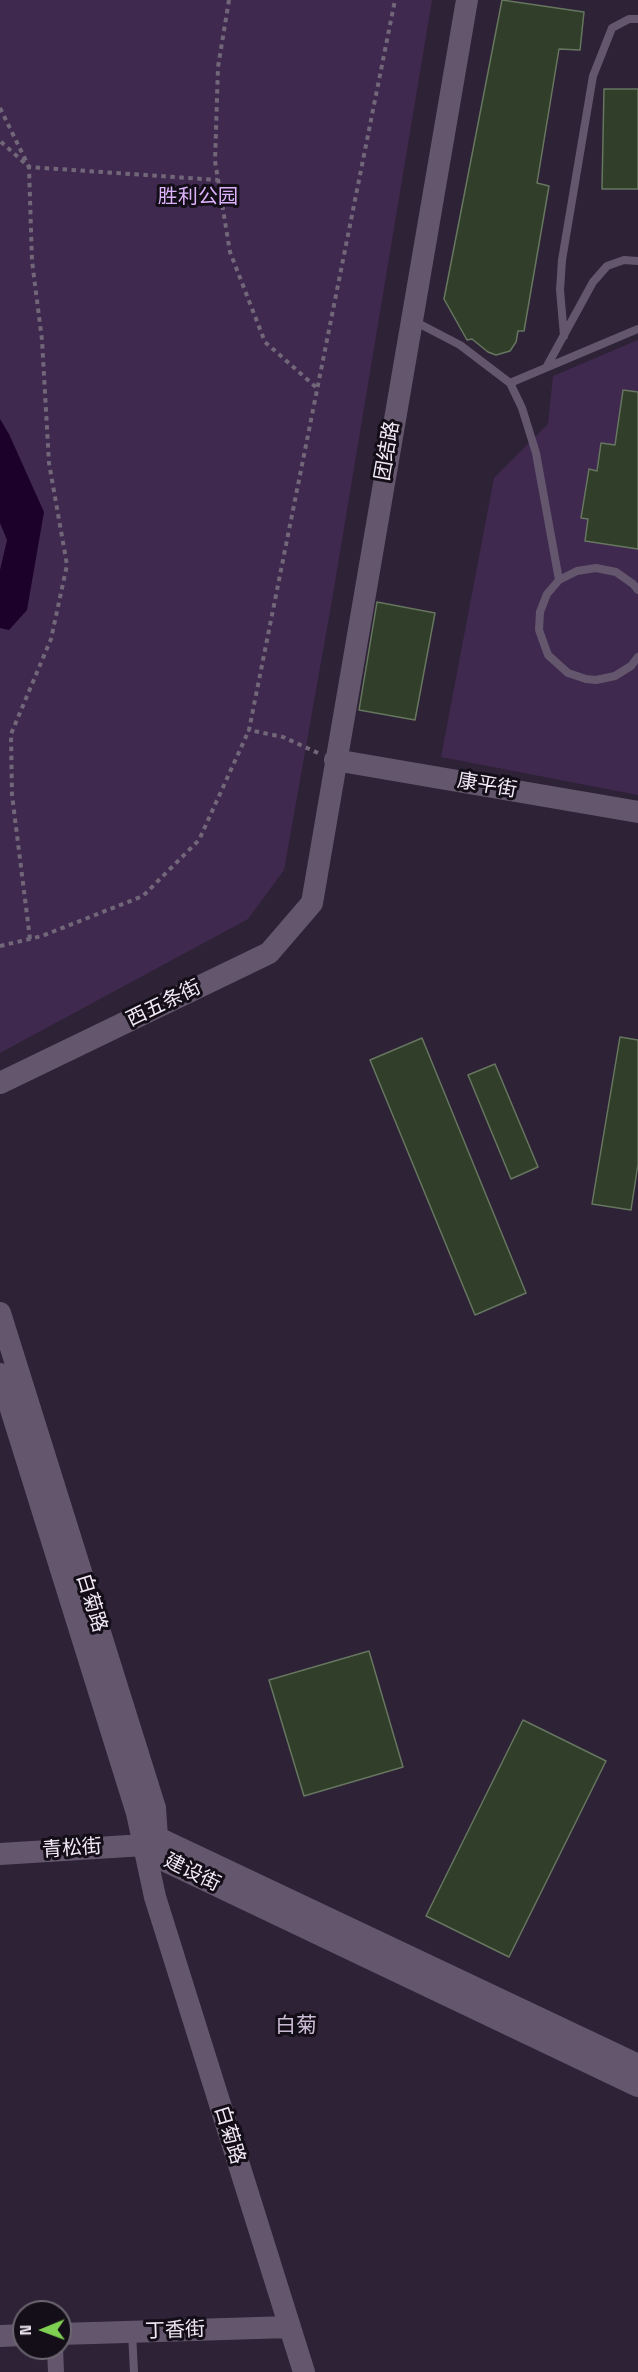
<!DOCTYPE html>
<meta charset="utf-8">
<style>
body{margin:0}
#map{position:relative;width:638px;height:2372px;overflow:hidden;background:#2e2236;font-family:"Space Grotesk",sans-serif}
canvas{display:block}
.north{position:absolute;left:12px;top:2300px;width:60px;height:60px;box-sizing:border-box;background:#130e17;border:2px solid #6c6671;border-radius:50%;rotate:269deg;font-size:16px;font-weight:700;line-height:24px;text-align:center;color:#f1e9f7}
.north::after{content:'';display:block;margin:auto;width:21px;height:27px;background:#7fd052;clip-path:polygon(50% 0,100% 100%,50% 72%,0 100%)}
</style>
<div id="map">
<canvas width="638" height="2372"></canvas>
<div class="north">N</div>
</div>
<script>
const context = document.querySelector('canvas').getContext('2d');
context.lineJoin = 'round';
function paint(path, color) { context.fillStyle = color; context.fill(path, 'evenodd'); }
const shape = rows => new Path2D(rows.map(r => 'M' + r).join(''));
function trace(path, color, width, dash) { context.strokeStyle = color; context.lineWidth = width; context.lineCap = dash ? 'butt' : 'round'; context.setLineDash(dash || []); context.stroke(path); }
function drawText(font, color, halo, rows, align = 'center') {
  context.font = font + ' "Space Grotesk","Noto Sans SC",sans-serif'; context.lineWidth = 6; context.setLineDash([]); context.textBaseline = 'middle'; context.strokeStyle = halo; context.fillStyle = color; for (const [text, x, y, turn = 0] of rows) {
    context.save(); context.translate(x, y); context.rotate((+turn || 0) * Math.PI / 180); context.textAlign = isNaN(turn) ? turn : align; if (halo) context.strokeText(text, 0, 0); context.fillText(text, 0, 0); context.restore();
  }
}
paint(shape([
 [0,0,432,0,332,600,284,870,248,919,0,1053],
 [638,340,638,795,441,757,494,478,548,424,553,376]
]), '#40294f');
paint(shape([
 [0,419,9,434,44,512,27,610,9,630,0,628,0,570,7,540,0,523]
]), '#1c012b');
const building = shape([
 [502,0,584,12,580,50,559,49,537,183,549,186,524,331,518,331,516,342,510,351,496,355,488,352,472,339,467,340,444,299,502,0],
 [604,89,638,89,638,189,602,189,604,89],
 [623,390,638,392,638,549,585,541,588,519,581,518,589,469,597,471,601,443,615,445,623,390],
 [377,602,435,613,415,720,359,710,377,602],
 [620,1037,638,1040,638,1164,631,1210,592,1204,620,1037],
 [422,1038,526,1293,475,1315,370,1060,422,1038],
 [495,1064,538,1167,511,1179,468,1075,495,1064],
 [369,1651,403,1767,304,1796,269,1680,369,1651],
 [523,1720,606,1761,509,1957,426,1916,523,1720]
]);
paint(building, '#303e2a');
trace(building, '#66765f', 1.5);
trace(shape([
 [229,0,218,67,215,161,230,252,265,342,317,388],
 [0,108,29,167,0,141],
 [318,753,283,737,249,730,395,0],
 [30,939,12,795,11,734,51,639,67,565,49,463,42,340,32,261,29,167,218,180],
 [0,946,42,936,143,896,199,840,249,730]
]), '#726779', 4, [4.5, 4.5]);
trace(shape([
 [412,320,460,345,510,383,522,408,536,453,559,580],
 [564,336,560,290,562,260,593,76,612,28,629,19,638,19],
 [547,366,593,282,607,266,624,260,638,261],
 [510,383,638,329],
 [638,590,633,584,616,572,596,568,577,571,559,580,547,594,540,612,539,630,548,655,568,673,586,679,596,680,615,676,631,666,638,657],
 [132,2332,134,2372]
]), '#64576d', 8);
trace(shape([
 [55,2348,56,2372]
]), '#64576d', 16);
trace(shape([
 [335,760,638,812],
 [0,1083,269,953,312,903,467,0],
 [0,1313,155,1808,158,1851],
 [0,1374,137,1813,155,1897,304,2372],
 [144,1845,157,1857,638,2086],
 [0,1854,144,1845,158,1838,638,2065],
 [60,2334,290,2327],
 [0,2336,24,2335]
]), '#64576d', 22);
drawText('20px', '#ddb2fa', '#130e17', [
 ["胜利公园",198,198]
]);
drawText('20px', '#f1e9f7', '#130e17', [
 ["团结路",388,451,-80],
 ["康平街",487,786,10],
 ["西五条街",164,1004,-26],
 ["白菊路",91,1603,73],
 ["青松街",72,1849,-4],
 ["建设街",192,1873,26],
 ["白菊路",229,2135,73],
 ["丁香街",175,2331,-2]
]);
drawText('21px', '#cabbd5', '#130e17', [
 ["白菊",296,2026]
]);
</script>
